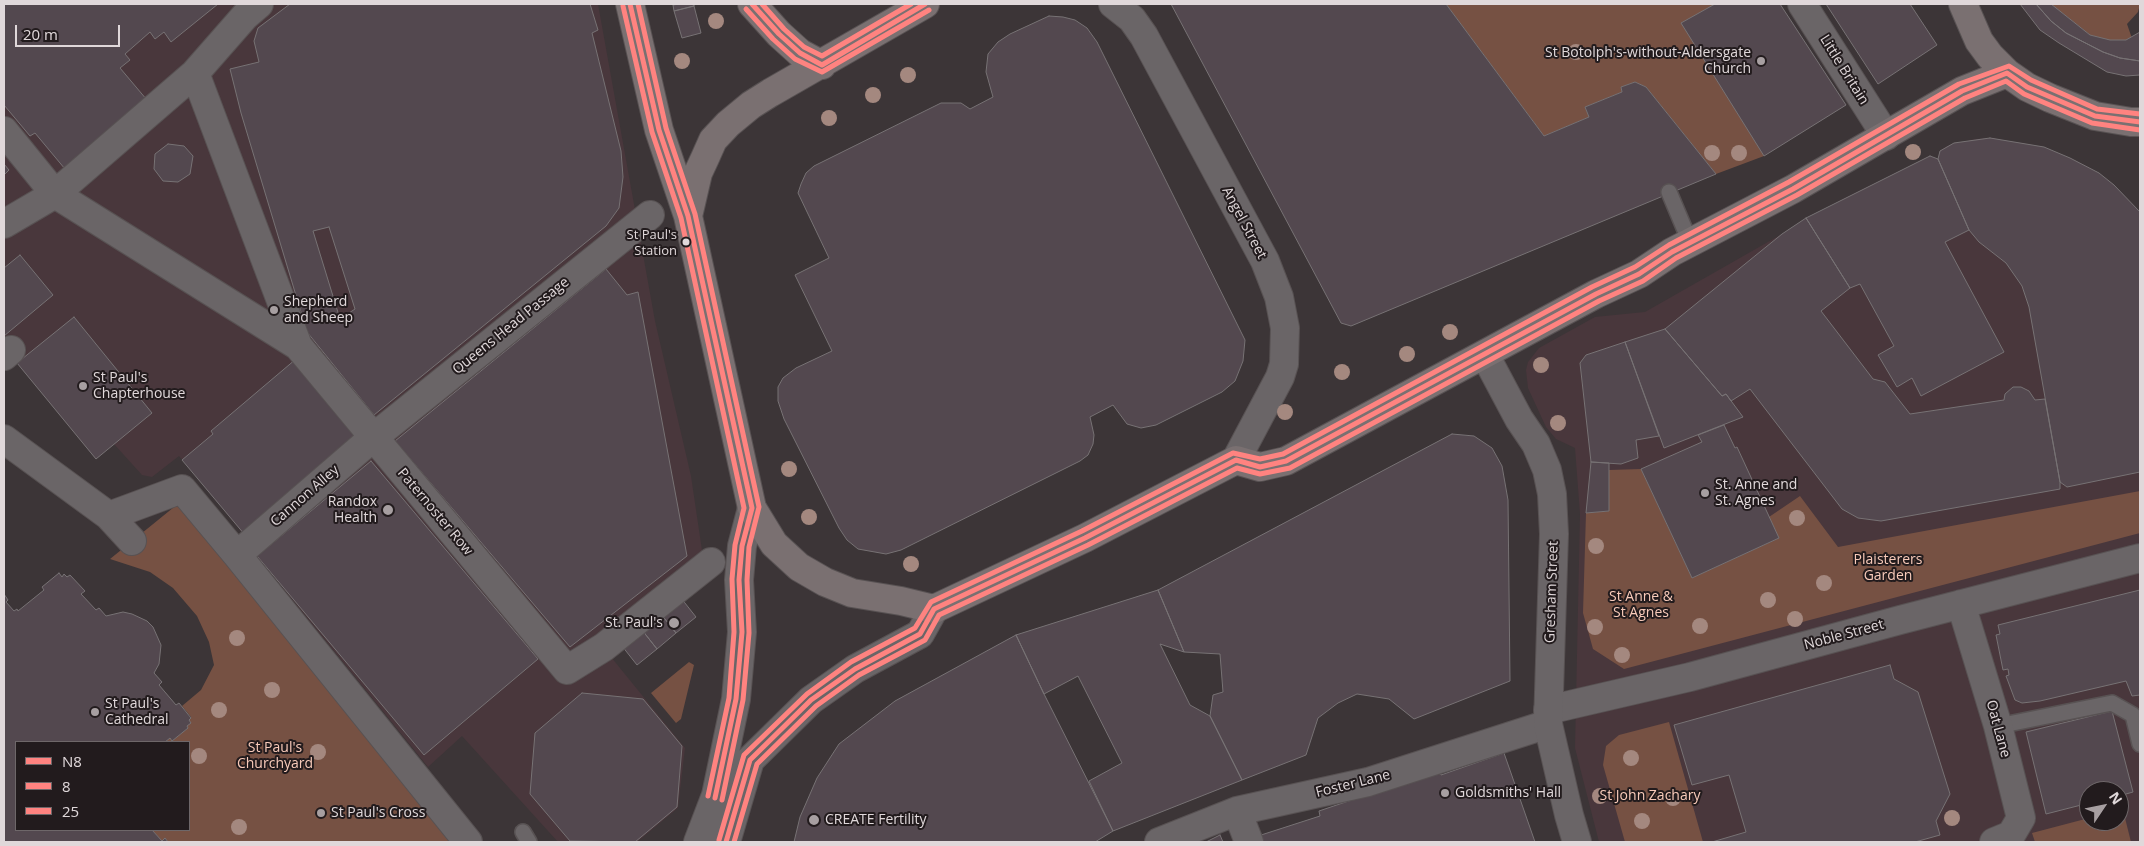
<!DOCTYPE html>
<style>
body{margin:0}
#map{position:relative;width:2144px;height:846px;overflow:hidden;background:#3c3537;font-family:"Open Sans",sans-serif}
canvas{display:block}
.frame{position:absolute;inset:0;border:5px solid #e0d8da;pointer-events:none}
.legend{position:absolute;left:15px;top:741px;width:175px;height:90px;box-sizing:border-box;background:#221b1d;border:1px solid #6e6769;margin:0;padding:6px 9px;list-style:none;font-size:15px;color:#e0d8da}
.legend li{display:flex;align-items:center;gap:10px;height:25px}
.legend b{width:25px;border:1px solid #6e6769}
.north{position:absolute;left:2079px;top:781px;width:50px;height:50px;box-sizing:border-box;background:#221b1d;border:1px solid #6e6769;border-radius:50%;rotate:56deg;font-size:14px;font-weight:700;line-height:20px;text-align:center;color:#e0d8da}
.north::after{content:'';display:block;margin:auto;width:18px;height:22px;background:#a79fa1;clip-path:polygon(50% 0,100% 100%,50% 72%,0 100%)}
.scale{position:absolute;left:15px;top:25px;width:105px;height:22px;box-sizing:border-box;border:2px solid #e0d8da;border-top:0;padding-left:6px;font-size:15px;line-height:18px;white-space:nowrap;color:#e0d8da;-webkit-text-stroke:4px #221b1d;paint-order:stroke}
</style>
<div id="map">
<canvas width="2144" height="846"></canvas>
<div class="frame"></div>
<ul class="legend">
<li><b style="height:6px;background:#ff8380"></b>N8</li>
<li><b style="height:6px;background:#ff8380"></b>8</li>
<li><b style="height:6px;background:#ff8380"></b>25</li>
</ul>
<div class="north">N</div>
<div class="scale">20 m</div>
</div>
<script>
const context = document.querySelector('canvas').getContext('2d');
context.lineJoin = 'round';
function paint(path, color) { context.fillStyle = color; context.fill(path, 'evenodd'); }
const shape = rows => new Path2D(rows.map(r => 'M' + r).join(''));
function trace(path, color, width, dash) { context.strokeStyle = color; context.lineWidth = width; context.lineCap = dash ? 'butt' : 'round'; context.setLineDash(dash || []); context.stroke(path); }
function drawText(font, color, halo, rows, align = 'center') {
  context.font = font + ' "Open Sans",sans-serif'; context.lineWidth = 4; context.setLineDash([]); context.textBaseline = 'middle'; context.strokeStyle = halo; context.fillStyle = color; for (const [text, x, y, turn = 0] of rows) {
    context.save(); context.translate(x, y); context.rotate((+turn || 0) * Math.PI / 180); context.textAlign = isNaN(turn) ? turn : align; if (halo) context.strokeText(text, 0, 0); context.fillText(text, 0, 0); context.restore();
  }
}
paint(shape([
 [4,4,598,4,655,321,691,476,703,557,598,641,685,748,678,808,637,842,558,842,462,736,428,767,257,556,260,554,179,456,152,477,142,475,114,444,96,459,17,363,4,340],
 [1990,138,2044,147,2070,158,2099,173,2114,185,2140,212,2140,842,1599,842,1575,748,1580,514,1575,448,1556,439,1546,427,1528,388,1526,370,1528,362,1539,348,1595,317,1645,312,1782,234,1930,156,1938,159,1940,151,1947,146,1976,139],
 [2089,791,2119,791,2119,821,2089,821]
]), '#49373c');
paint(shape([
 [1446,4,1715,4,1764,156,1716,174,1646,87,1635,82,1621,87,1622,92,1585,107,1589,117,1544,136],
 [2051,4,2140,4,2138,12,2127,24,2135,47,2090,35],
 [1641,469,1692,578,1779,538,1769,517,1800,496,1838,547,2140,491,2140,533,1624,669,1593,649,1583,613,1586,513,1609,511,1609,470],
 [179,503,452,842,168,842,165,838,162,841,152,830,189,830,189,742,165,742,170,738,173,740,188,728,187,726,191,717,182,706,201,690,214,665,209,642,197,616,173,588,150,572,110,559],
 [689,662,694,665,681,719,676,723,651,693],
 [1669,722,1703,842,1625,842,1603,765,1606,746,1619,735],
 [2119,810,2123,810,2131,842,2035,842,2032,833,2089,818,2089,821,2119,821]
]), '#765143');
const building = shape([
 [4,4,218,4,171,42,164,32,155,39,150,32,125,54,130,60,120,68,147,100,65,169,35,133,30,136,4,105,4,4],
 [290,4,590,4,598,30,592,33,621,151,623,177,619,208,606,226,374,415,307,332,241,113,230,69,259,62,254,41,258,28,290,4],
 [329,227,355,309,340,319,313,231,329,227],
 [679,4,694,4,694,6,674,11,673,5,679,4],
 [1171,4,1446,4,1544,136,1589,117,1585,107,1622,92,1621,87,1635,82,1646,87,1716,174,1351,326,1341,323,1171,4],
 [1715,4,1780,4,1846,105,1764,156,1681,23,1715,4],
 [1826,4,1910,4,1937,45,1878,84,1826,4],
 [2020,4,2036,4,2051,21,2066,33,2103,52,2120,58,2140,61,2140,75,2126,76,2107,72,2059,43,2040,30,2020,4],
 [2036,4,2051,4,2090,35,2110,40,2126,40,2140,32,2140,61,2120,58,2103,52,2066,33,2051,21,2036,4],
 [694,6,701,33,682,38,674,11,694,6],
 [1049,16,1063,17,1075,20,1087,28,1097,42,1245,340,1243,361,1235,381,1222,392,1156,425,1141,428,1127,424,1113,405,1090,417,1094,435,1093,444,1088,455,1080,461,901,550,886,554,858,549,847,540,839,528,784,419,778,401,778,387,783,378,796,368,832,351,795,275,829,258,798,193,801,184,806,173,814,166,941,103,961,103,970,109,993,97,986,72,988,54,998,42,1010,34,1049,16],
 [1990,138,2044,147,2070,158,2099,173,2114,185,2140,212,2140,472,2067,487,2060,482,2029,307,2022,286,2006,263,1979,242,1969,230,1938,159,1940,151,1954,143,1990,138],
 [168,144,184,146,193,156,190,174,178,182,163,181,154,169,155,154,168,144],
 [1930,156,1938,159,1969,230,1945,242,2004,352,1921,396,1912,378,1897,387,1878,355,1894,346,1860,284,1850,288,1806,218,1930,156],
 [4,164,9,170,4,175,4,164],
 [1806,218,1850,288,1821,311,1873,379,1885,382,1910,414,2004,400,2005,394,2013,387,2021,387,2029,391,2035,400,2045,399,2060,482,2060,489,1881,521,1858,518,1842,509,1750,389,1731,401,1726,394,1722,396,1665,329,1782,234,1806,218],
 [20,255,53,295,4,336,4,268,20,255],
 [606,269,627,295,638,292,687,556,570,647,395,441,606,269],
 [74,317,152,413,96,459,17,363,74,317],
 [1665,329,1722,396,1726,394,1743,417,1664,448,1625,342,1665,329],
 [1625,342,1659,436,1636,440,1638,458,1621,464,1591,462,1580,363,1586,355,1625,342],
 [296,359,363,440,245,535,182,460,213,434,211,431,296,359],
 [1724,425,1735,448,1737,447,1779,538,1692,578,1641,469,1702,442,1698,435,1724,425],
 [1452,434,1474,436,1492,448,1502,466,1508,500,1510,681,1414,719,1389,699,1357,694,1338,703,1318,718,1306,755,1242,780,1210,716,1213,695,1223,692,1220,654,1184,652,1158,590,1452,434],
 [371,461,538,659,424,755,257,556,371,461],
 [1591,462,1609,463,1609,511,1586,513,1591,462],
 [59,573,62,577,64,574,67,577,70,575,85,591,81,594,96,610,99,608,106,616,123,612,132,614,147,621,153,627,161,645,159,664,154,673,162,682,159,685,176,705,179,703,191,718,189,720,191,723,187,726,188,728,172,741,170,738,165,742,16,742,16,830,152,830,162,841,165,838,168,842,4,842,4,594,8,600,6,602,14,611,17,609,18,611,44,590,42,587,59,573],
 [1158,590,1184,652,1160,644,1190,705,1210,716,1242,780,1113,831,1089,781,1122,763,1078,676,1044,694,1016,635,1158,590],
 [2140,590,2140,695,2132,696,2126,681,2040,701,2022,703,2015,700,2006,676,2009,675,2008,669,2003,670,1996,635,2000,634,1998,625,2140,590],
 [681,598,696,617,676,633,661,614,681,598],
 [661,614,676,633,657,649,642,630,661,614],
 [642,630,657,649,637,665,622,646,642,630],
 [1016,635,1044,694,1113,831,1095,842,794,842,800,817,817,778,839,744,895,701,1016,635],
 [1890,665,1894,679,1918,692,1950,794,1936,821,1940,835,1915,842,1712,842,1746,832,1729,775,1692,785,1674,725,1890,665],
 [582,693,643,699,682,746,677,807,635,842,570,841,530,794,535,733,582,693],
 [2112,711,2133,792,2119,796,2119,791,2089,791,2089,803,2046,814,2026,732,2112,711],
 [1504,753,1535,842,1260,842,1258,836,1320,816,1319,811,1440,770,1441,775,1504,753],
 [1220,835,1223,842,1206,842,1220,835]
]);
paint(building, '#53484f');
trace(building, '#777274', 1);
const lane = shape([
 [1669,192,1690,242],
 [1998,726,2112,703,2133,715,2140,744],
 [523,832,529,842]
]);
const street = shape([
 [1802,4,1886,136],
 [195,73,298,346],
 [4,131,55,194,195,73,245,16,259,4],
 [4,224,55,194,298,346,567,670,604,647,711,562],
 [4,356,11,350],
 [4,439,109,516,182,489,237,555,468,842],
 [109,516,132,541],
 [237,555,369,441,650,215],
 [1961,604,1998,726,2021,818,2011,835,1994,842],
 [1548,710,1690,677,1900,620,2140,558],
 [1237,811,1249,842],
 [1159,842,1237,811,1368,782,1548,724]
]);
const secondary = shape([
 [1113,4,1132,19,1144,36,1265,261,1279,297,1285,328,1284,364,1280,377,1236,460],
 [1485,355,1519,419,1536,444,1547,470,1552,494,1554,534,1548,724,1569,815,1577,842],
 [698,842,716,795,736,699,742,632,739,580,742,546,752,508],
 [726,842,750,760,811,700,855,669,920,634,934,609]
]);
const primary = shape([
 [630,4,659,130,688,216,752,508,774,544,799,567,825,582,852,593,901,601,934,609,1085,538,1236,460,1260,467,1286,461,1596,294,1639,274,1672,252,1793,189,1962,91,2007,73],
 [752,4,779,34,800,53,822,65],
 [1963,4,1979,41,1990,56,2007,73,2027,87,2050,98,2095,116,2131,122,2140,122],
 [688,216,698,173,705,158,713,140,728,124,751,105,770,93,925,4]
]);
trace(lane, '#585253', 18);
trace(street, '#585253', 30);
trace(secondary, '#585253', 30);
trace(primary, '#585253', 30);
trace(lane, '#6a6567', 15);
trace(street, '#6a6567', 28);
trace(secondary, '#6a6567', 28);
trace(primary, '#7a7071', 28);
trace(shape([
 [630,4,659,130,688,216,752,508,742,546,739,580,742,632,736,699,715,798],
 [752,4,779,34,800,53,822,65,925,4],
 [726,842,750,760,811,700,855,669,920,634,934,609,1085,538,1236,460,1260,467,1286,461,1596,294,1639,274,1672,252,1793,189,1962,91,2007,73,2027,87,2095,116,2140,122]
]), '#ff8380', 5);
trace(shape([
 [623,6,652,132,681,218,744,508,735,545,732,579,734,632,729,698,708,796],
 [746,9,773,39,795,59,822,72,929,10],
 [734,842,757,764,816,706,859,675,925,640,939,615,1088,545,1237,468,1260,474,1290,468,1599,301,1643,281,1676,258,1797,195,1965,98,2006,81,2024,94,2092,123,2140,130]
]), '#ff8380', 5);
trace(shape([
 [638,4,666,128,695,214,759,507,749,547,747,580,749,633,743,700,722,800],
 [762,4,784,29,804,47,822,56,911,4],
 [719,840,744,755,807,694,851,662,915,628,931,602,1082,531,1233,453,1260,459,1283,454,1592,287,1635,267,1669,245,1789,182,1959,84,2009,66,2031,80,2097,109,2140,114]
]), '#ff8380', 5);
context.fillStyle = '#a4887f';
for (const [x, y] of [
 [716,21],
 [1576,52],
 [682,61],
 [908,75],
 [873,95],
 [829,118],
 [1913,152],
 [1712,153],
 [1739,153],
 [1450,332],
 [1407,354],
 [1541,365],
 [1342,372],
 [1285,412],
 [1558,423],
 [789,469],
 [809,517],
 [1797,518],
 [1596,546],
 [911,564],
 [1824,583],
 [1768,600],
 [1795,619],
 [1700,626],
 [1595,627],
 [237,638],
 [1622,655],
 [272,690],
 [219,710],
 [318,752],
 [199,756],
 [1631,758],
 [1600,796],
 [1673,798],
 [1952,818],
 [1642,821],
 [239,827]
]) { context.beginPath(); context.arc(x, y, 8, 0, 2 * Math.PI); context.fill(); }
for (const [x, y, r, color] of [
 [1761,61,5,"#a79fa1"],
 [686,242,4.5,"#e0d8da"],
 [274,310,5,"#a79fa1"],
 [83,386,5,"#a79fa1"],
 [1705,493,5,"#a79fa1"],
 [388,510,6,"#a79fa1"],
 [674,623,6,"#a79fa1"],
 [95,712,5,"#a79fa1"],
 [1445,793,5,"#a79fa1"],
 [321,813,5,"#a79fa1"],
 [814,820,6,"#a79fa1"]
]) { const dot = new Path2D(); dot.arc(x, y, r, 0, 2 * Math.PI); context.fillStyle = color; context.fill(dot); trace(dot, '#221b1d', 2); }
drawText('13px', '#e0d8da', '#221b1d', [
 ["St Paul's",677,235],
 ["Station",677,251]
], 'right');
drawText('14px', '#e0d8da', '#221b1d', [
 ["St Botolph's-without-Aldersgate",1751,53,"right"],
 ["Church",1751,69,"right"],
 ["Shepherd",284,302],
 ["and Sheep",284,318],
 ["St Paul's",93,378],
 ["Chapterhouse",93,394],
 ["St. Anne and",1715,485],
 ["St. Agnes",1715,501],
 ["Randox",377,502,"right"],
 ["Health",377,518,"right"],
 ["St. Paul's",663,623,"right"],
 ["St Paul's",105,704],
 ["Cathedral",105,720],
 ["Goldsmiths' Hall",1455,793],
 ["St Paul's Cross",331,813],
 ["CREATE Fertility",825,820]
], 'left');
drawText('14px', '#e0d8da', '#221b1d', [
 ["Little Britain",1844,70,58],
 ["Angel Street",1244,223,62],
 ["Queens Head Passage",511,326,-39],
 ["Cannon Alley",305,496,-41],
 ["Paternoster Row",435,512,50],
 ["Gresham Street",1552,592,-88],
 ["Noble Street",1844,635,-15],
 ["Oat Lane",1998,729,75],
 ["Foster Lane",1353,784,-14]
]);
drawText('14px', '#f9cbba', '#221b1d', [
 ["Plaisterers",1888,560],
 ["Garden",1888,576],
 ["St Anne &",1641,597],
 ["St Agnes",1641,613],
 ["St Paul's",275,748],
 ["Churchyard",275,764],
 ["St John Zachary",1650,796]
]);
</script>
